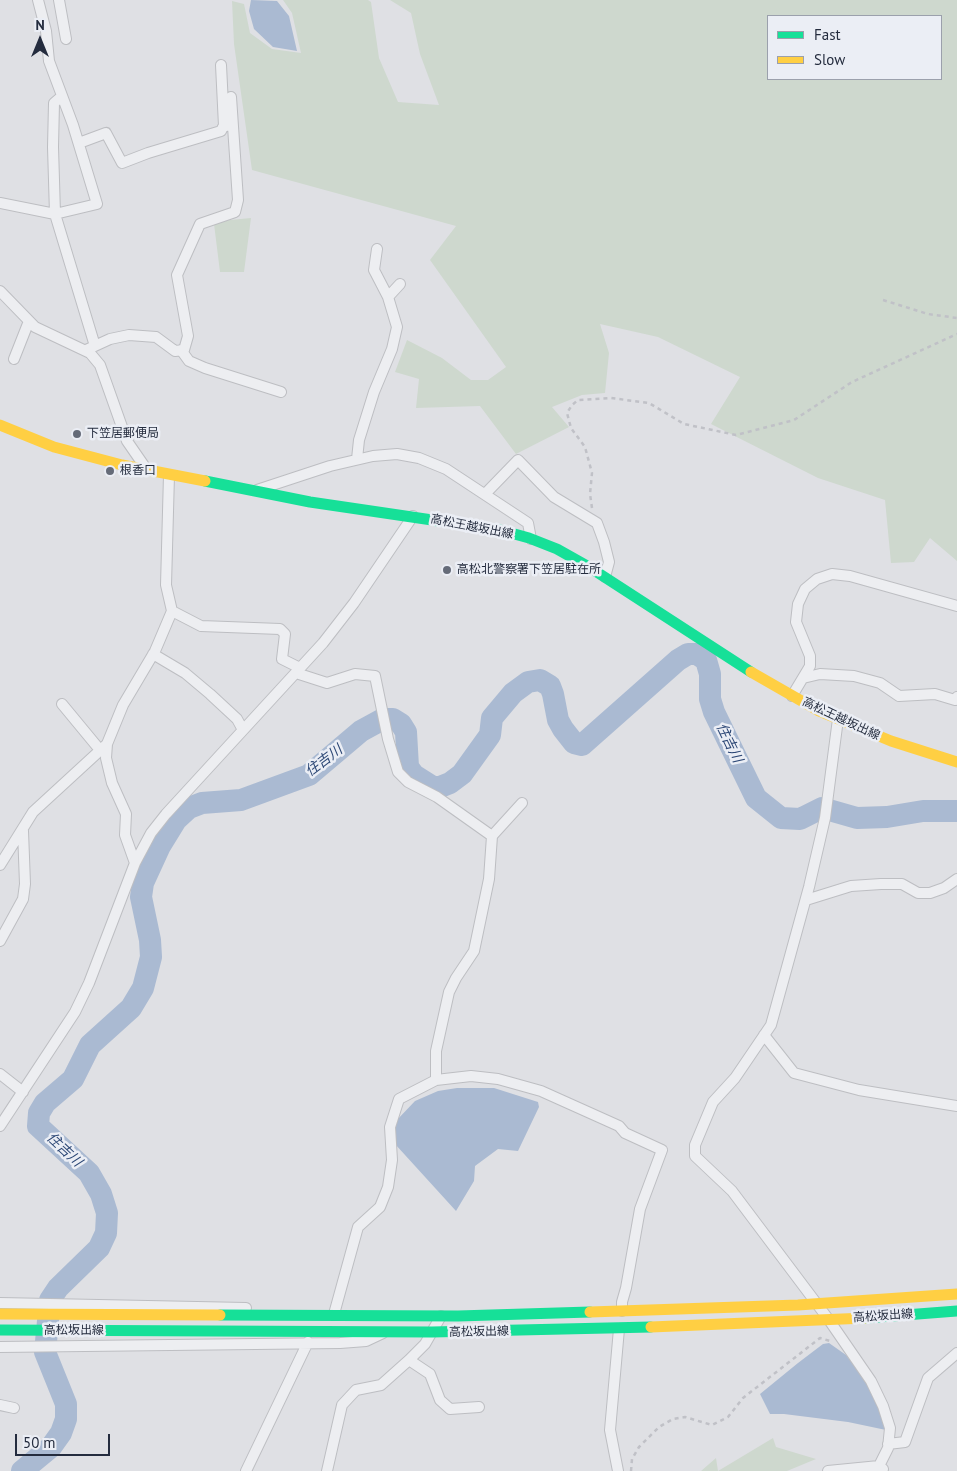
<!DOCTYPE html>
<meta charset="utf-8">
<style>
body{margin:0}
#map{position:relative;width:957px;height:1471px;overflow:hidden;background:#dfe0e4;font-family:"PT Sans",sans-serif}
canvas{display:block}
.legend{position:absolute;left:767px;top:15px;width:175px;height:65px;box-sizing:border-box;background:#ebeef5;border:1px solid #9ba0ac;margin:0;padding:6px 9px;list-style:none;font-size:15px;color:#242c3e}
.legend li{display:flex;align-items:center;gap:10px;height:25px}
.legend b{width:25px;border:1px solid #9ba0ac}
.north{position:absolute;left:15px;top:15px;width:50px;height:50px;-webkit-text-stroke:4px #ebeef5;paint-order:stroke;rotate:0deg;font-size:14px;font-weight:700;line-height:20px;text-align:center;color:#242c3e}
.north::after{content:'';display:block;margin:auto;width:18px;height:22px;background:#242c3e;clip-path:polygon(50% 0,100% 100%,50% 72%,0 100%)}
.scale{position:absolute;left:15px;top:1434px;width:95px;height:22px;box-sizing:border-box;border:2px solid #242c3e;border-top:0;padding-left:6px;font-size:15px;line-height:18px;white-space:nowrap;color:#242c3e;-webkit-text-stroke:4px #ebeef5;paint-order:stroke}
</style>
<div id="map">
<canvas width="957" height="1471"></canvas>
<ul class="legend">
<li><b style="height:6px;background:#16e098"></b>Fast</li>
<li><b style="height:6px;background:#ffcf43"></b>Slow</li>
</ul>
<div class="north">N</div>
<div class="scale">50 m</div>
</div>
<script>
const context = document.querySelector('canvas').getContext('2d');
context.lineJoin = 'round';
function paint(path, color) { context.fillStyle = color; context.fill(path, 'evenodd'); }
const shape = rows => new Path2D(rows.map(r => 'M' + r).join(''));
function trace(path, color, width, dash) { context.strokeStyle = color; context.lineWidth = width; context.lineCap = dash ? 'butt' : 'round'; context.setLineDash(dash || []); context.stroke(path); }
function drawText(font, color, halo, rows, align = 'center') {
  context.font = font + ' "PT Sans","Noto Sans JP",sans-serif'; context.lineWidth = 5; context.setLineDash([]); context.textBaseline = 'middle'; context.strokeStyle = halo; context.fillStyle = color; for (const [text, x, y, turn = 0] of rows) {
    context.save(); context.translate(x, y); context.rotate((+turn || 0) * Math.PI / 180); context.textAlign = isNaN(turn) ? turn : align; if (halo) context.strokeText(text, 0, 0); context.fillText(text, 0, 0); context.restore();
  }
}
paint(shape([
 [283,0,368,0,371,2,379,58,398,102,439,105,420,54,411,13,390,0,957,0,957,561,930,538,914,562,891,563,885,500,818,478,711,424,740,377,658,337,600,324,609,353,605,393,582,395,552,407,569,427,516,454,480,406,416,408,419,379,395,372,407,340,442,358,471,380,488,380,506,367,430,260,456,226,252,170,234,44,232,1,244,4,250,33,272,49,301,53,292,13],
 [768,16,941,16,941,79,768,79],
 [251,218,244,272,220,272,214,224,230,220],
 [773,1438,776,1447,816,1459,787,1471,701,1471,716,1458,718,1471]
]), '#ced8ce');
paint(shape([
 [251,0,277,1,289,16,297,51,273,47,254,29,249,11],
 [457,1088,494,1088,538,1102,539,1107,518,1151,498,1149,475,1166,474,1181,456,1211,395,1144,396,1121,415,1101,438,1091],
 [829,1343,846,1355,864,1378,876,1397,886,1430,848,1422,784,1414,770,1414,760,1394,798,1363,823,1344]
]), '#aabad2');
trace(shape([
 [22,1471,51,1447,61,1433,66,1419,66,1404,45,1352,50,1300,58,1288,99,1248,106,1233,107,1213,101,1194,89,1173,38,1126,39,1113,45,1103,73,1079,90,1045,131,1008,143,988,151,957,150,940,141,897,143,883,160,846,176,820,189,808,202,803,241,800,309,775,361,731,383,719,393,719,401,724,406,732,408,767,414,775,433,787,440,787,450,783,462,774,490,735,492,718,513,693,528,682,540,680,550,686,553,694,558,720,563,729,574,743,582,745,678,660,688,654,697,654,706,660,710,674,710,699,714,712,756,798,781,818,800,819,822,808,857,818,887,817,923,811,957,811]
]), '#aabad2', 22);
const street = shape([
 [59,0,66,39],
 [221,65,224,126],
 [61,97,54,103,53,147,55,214,95,346],
 [79,143,106,133,122,163,148,153,221,131,223,127,232,124],
 [0,203,55,214,97,204,73,125,49,61,46,31,38,0],
 [377,249,374,270,388,297],
 [0,291,35,327,90,353,100,365,127,441,147,470],
 [86,350,110,339,129,335,156,337,175,351,184,350,188,336,177,275,200,224,235,212,238,200,231,97],
 [181,350,189,361,205,368,281,392],
 [14,359,29,321],
 [357,459,359,440,374,392,392,349,397,327,388,297,400,284],
 [257,490,330,466,373,456,397,454,419,458,446,469,528,523,531,539],
 [485,494,518,460,554,497,597,523,604,542,609,562,605,577],
 [172,611,201,626,280,629,285,634,282,659,300,668],
 [153,654,185,673,210,694,237,719,243,730],
 [296,673,327,683,355,674,375,676,388,739,398,772,408,782,437,797,492,836,522,803],
 [803,678,820,674,854,676,880,683,899,696,935,694,955,700,957,697],
 [792,696,810,666,810,656,796,622,798,604,805,589,817,579,832,574,850,576,957,606],
 [62,704,100,750],
 [838,719,825,818,809,887,771,1025,735,1078,713,1102,695,1145,695,1156,732,1191,829,1320,871,1381,883,1406,890,1428,888,1448,879,1466,880,1471],
 [135,863,125,835,126,814,112,783,106,758,107,744,123,705,155,651,172,611,166,585,169,475],
 [0,865,33,812,107,744],
 [806,900,851,886,881,884,902,884,918,893,930,893,944,888,957,879],
 [0,941,23,899,25,884,23,831],
 [764,1035,794,1073,859,1090,957,1106],
 [0,1074,23,1092],
 [436,1080,471,1076,498,1079,541,1091,619,1126,625,1133,662,1150,640,1209,626,1288,622,1302,622,1311],
 [0,1126,75,1012,89,983,135,863,151,833,166,814,323,643,354,603,413,516],
 [0,1303,246,1308],
 [334,1314,358,1227,380,1207,388,1187,392,1160,390,1127,399,1099,436,1080,436,1051,449,992,456,978,474,951,489,879,492,836],
 [0,1347,340,1343,366,1341,383,1333],
 [409,1360,430,1374,440,1400,450,1409,479,1407],
 [0,1405,14,1408],
 [888,1444,905,1442,928,1378,957,1353],
 [246,1471,308,1342],
 [327,1471,342,1405,356,1390,381,1385,409,1360,425,1344,441,1316],
 [618,1471,610,1430,619,1329],
 [828,1471,879,1466,883,1469]
]);
trace(street, '#bdbec2', 12);
trace(shape([
 [883,300,928,314,957,318],
 [592,508,590,494,592,473,585,447,571,428,567,413,572,405,578,400,611,398,649,403,684,424,736,435,794,420,852,382,957,334],
 [631,1471,632,1459,639,1447,659,1427,673,1419,685,1417,712,1425,728,1417,743,1398,820,1338,830,1341]
]), '#c0c1c7', 2.5, [4, 4]);
trace(street, '#edeef1', 10);
trace(shape([
 [205,481,310,502,500,530,529,538,557,549,589,567,751,672],
 [220,1315,458,1316,590,1312],
 [866,1318,957,1311],
 [0,1330,432,1332,651,1327]
]), '#16e098', 11);
trace(shape([
 [0,425,54,447,122,465,205,481],
 [751,672,819,711,891,741,957,762],
 [590,1312,798,1305,957,1294],
 [0,1314,220,1315],
 [651,1327,866,1318]
]), '#ffcf43', 11);
for (const [x, y, r, color] of [
 [77,434,5,"#656b78"],
 [110,471,5,"#656b78"],
 [447,570,5,"#656b78"]
]) { const dot = new Path2D(); dot.arc(x, y, r, 0, 2 * Math.PI); context.fillStyle = color; context.fill(dot); trace(dot, '#ebeef5', 2); }
drawText('12px', '#242c3e', '#ebeef5', [
 ["下笠居郵便局",87,434],
 ["根香口",120,471],
 ["高松北警察署下笠居駐在所",457,570]
], 'left');
drawText('12px', '#242c3e', '#ebeef5', [
 ["高松王越坂出線",472,527,11],
 ["高松王越坂出線",841,719,25],
 ["高松坂出線",883,1316,-4],
 ["高松坂出線",74,1331],
 ["高松坂出線",479,1332,-1]
]);
drawText('italic 14px', '#2c4775', '#ebeef5', [
 ["住吉川",729,743,64],
 ["住吉川",324,761,-37],
 ["住吉川",64,1150,43]
]);
</script>
